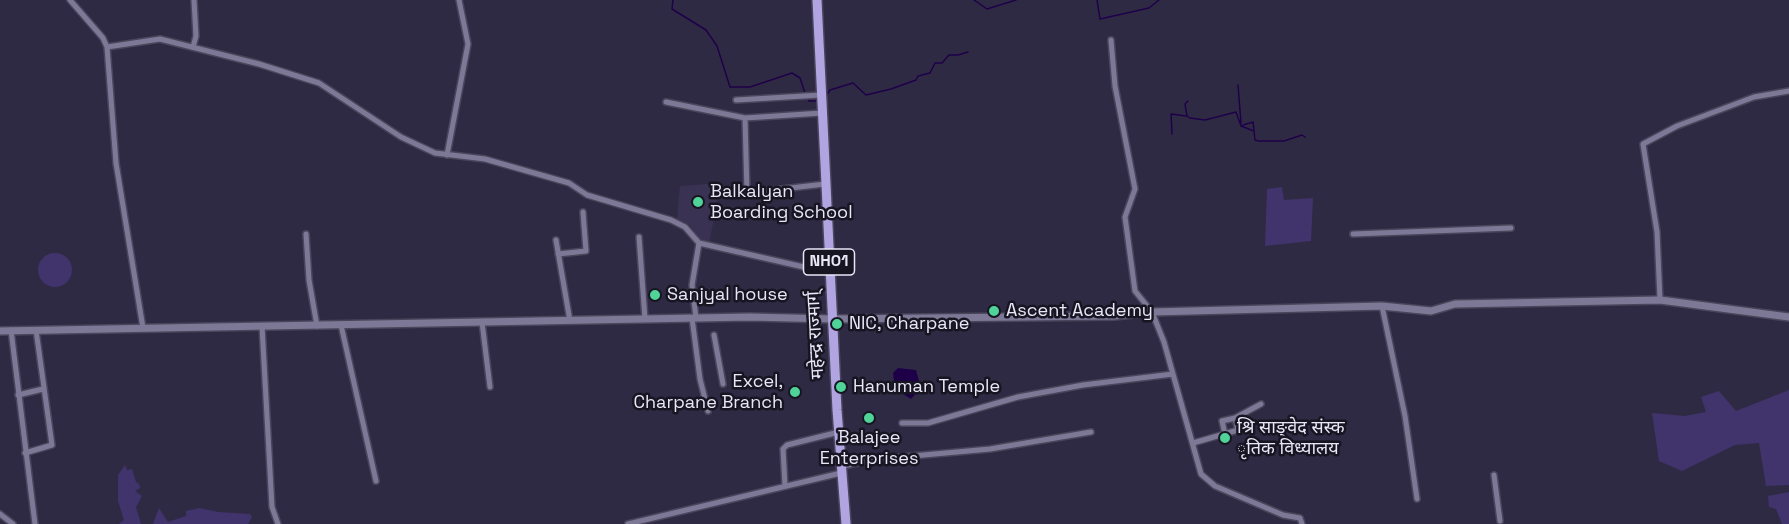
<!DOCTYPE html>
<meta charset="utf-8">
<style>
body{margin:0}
canvas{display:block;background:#2f2a44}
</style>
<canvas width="1789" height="524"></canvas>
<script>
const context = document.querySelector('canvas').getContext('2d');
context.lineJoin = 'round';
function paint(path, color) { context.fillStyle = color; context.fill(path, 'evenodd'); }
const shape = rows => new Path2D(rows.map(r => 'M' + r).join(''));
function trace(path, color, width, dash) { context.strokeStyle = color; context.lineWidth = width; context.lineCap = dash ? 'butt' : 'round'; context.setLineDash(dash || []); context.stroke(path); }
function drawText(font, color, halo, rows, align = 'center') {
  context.font = font + ' "Space Grotesk","Noto Sans Devanagari",sans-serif'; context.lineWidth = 5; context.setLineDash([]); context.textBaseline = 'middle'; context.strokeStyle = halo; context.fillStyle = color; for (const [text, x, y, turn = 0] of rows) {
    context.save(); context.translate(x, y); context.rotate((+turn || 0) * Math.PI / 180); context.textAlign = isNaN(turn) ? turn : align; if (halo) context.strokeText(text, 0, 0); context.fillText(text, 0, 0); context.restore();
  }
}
paint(shape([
 [721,183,709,243,699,238,690,225,677,219,680,186]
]), '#393252');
paint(shape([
 [1282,187,1284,200,1313,198,1311,241,1265,246,1267,189],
 '38 270a17 17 0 1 1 34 0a17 17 0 1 1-34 0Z',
 [1789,390,1789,485,1766,486,1759,443,1735,445,1682,471,1659,461,1652,413,1685,416,1706,412,1701,397,1719,391,1736,411],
 [125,465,127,470,132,469,136,482,139,484,140,488,135,491,142,496,136,507,141,524,119,524,124,520,118,501,118,475],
 [1789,492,1789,524,1782,524,1776,509,1769,507,1768,496],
 [159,508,168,522,186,516,186,511,199,508,218,512,250,514,252,517,248,524,153,524]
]), '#41336b');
paint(shape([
 [898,368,916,370,921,388,911,399,895,389,893,373]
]), '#1e0048');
trace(shape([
 [673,0,672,9,706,30,717,46,730,87,750,87,792,73,800,78,805,93],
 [974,0,987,9,1016,0],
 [1097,0,1100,19,1149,8,1159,0],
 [1238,85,1241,123],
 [826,96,830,90,853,83,866,95,891,89,916,80,918,76,930,73,935,63,942,63,949,55,958,55,968,52],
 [807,97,809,101,817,101],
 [1188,101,1185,104,1187,116,1190,118,1205,120,1236,112,1241,126,1254,131,1255,140,1259,141,1284,141,1302,135,1305,137],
 [1243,125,1253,122,1254,130],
 [1172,134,1171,114,1186,116]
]), '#1e0048', 1.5);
const minor = shape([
 [70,0,103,38,107,47,116,163,143,328],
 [1111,40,1115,86,1135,189,1125,217,1135,291,1152,312,1164,342,1201,474,1215,486,1283,515,1300,518,1302,524],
 [107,47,160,39,259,64,319,83,401,137,435,153,485,159,569,183,587,195,671,220,685,227,699,243,830,273],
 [193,47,196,36,194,0],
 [736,100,821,95],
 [666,102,745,118,822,113],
 [745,118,747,193,825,184],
 [447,155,468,44,459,0],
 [306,234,309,280,317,326],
 [1353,234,1511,228],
 [639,237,645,319],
 [556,240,570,321],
 [558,254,586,251,583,212],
 [1660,300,1657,232,1643,144,1677,126,1754,97,1789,91],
 [1382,306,1405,416,1417,499],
 [692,318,700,379,708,411],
 [696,318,692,285,699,243],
 [482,322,490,387],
 [341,325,376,481],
 [262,326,272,507,278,524],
 [11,330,35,524],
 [714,335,723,384],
 [18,395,43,389],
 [902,423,928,423,1018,397,1083,385,1173,374],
 [1225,434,1222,421,1235,418,1261,404],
 [1193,443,1238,430,1235,418],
 [25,453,52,445,36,330],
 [840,467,868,460,990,449,1091,432],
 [1494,475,1500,521],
 [785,486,783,449,787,445,839,432],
 [0,514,13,524],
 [628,524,841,473]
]);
const tertiary = shape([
 [0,331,750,317,832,319,1114,316,1152,312,1382,306,1431,311,1455,304,1660,300,1789,317]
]);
const trunk = shape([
 [817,0,837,410,846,524]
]);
trace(minor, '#4a455b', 8);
trace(tertiary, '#4a455b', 10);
trace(trunk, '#4a455b', 12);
trace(minor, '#7d7896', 5);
trace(tertiary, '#7d7896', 7);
trace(trunk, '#b0a5e0', 9);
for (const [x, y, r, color] of [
 [698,202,6,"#50d398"],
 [655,295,6,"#50d398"],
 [994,311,6,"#50d398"],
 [837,324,6,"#50d398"],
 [841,387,6,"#50d398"],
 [795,392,6,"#50d398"],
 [869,418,6,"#50d398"],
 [1225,438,6,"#50d398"]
]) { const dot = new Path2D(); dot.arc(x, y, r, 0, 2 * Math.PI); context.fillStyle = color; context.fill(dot); trace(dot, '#171521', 2); }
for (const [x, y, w] of [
 [829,262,51]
]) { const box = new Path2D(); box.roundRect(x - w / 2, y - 13, w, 26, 4.5); context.fillStyle = '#171521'; context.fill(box); trace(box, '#e8e6f7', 1.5); }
drawText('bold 16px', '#e8e6f7', null, [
 ["NH01",829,262]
]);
drawText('18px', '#e8e6f7', '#171521', [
 ["Balkalyan",710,192],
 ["Boarding School",710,213],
 ["Sanjyal house",667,295],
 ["Ascent Academy",1006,311],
 ["NIC, Charpane",849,324],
 ["Excel,",783,382,"right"],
 ["Charpane Branch",783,403,"right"],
 ["Hanuman Temple",853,387],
 ["श्रि साङ्वेद संस्क",1237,428],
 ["ृतिक विध्यालय",1237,449],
 ["Balajee",869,438,"center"],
 ["Enterprises",869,459,"center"]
], 'left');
drawText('18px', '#e8e6f7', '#171521', [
 ["महेन्द्र राज्मार्ग्",816,335,-93]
]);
</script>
